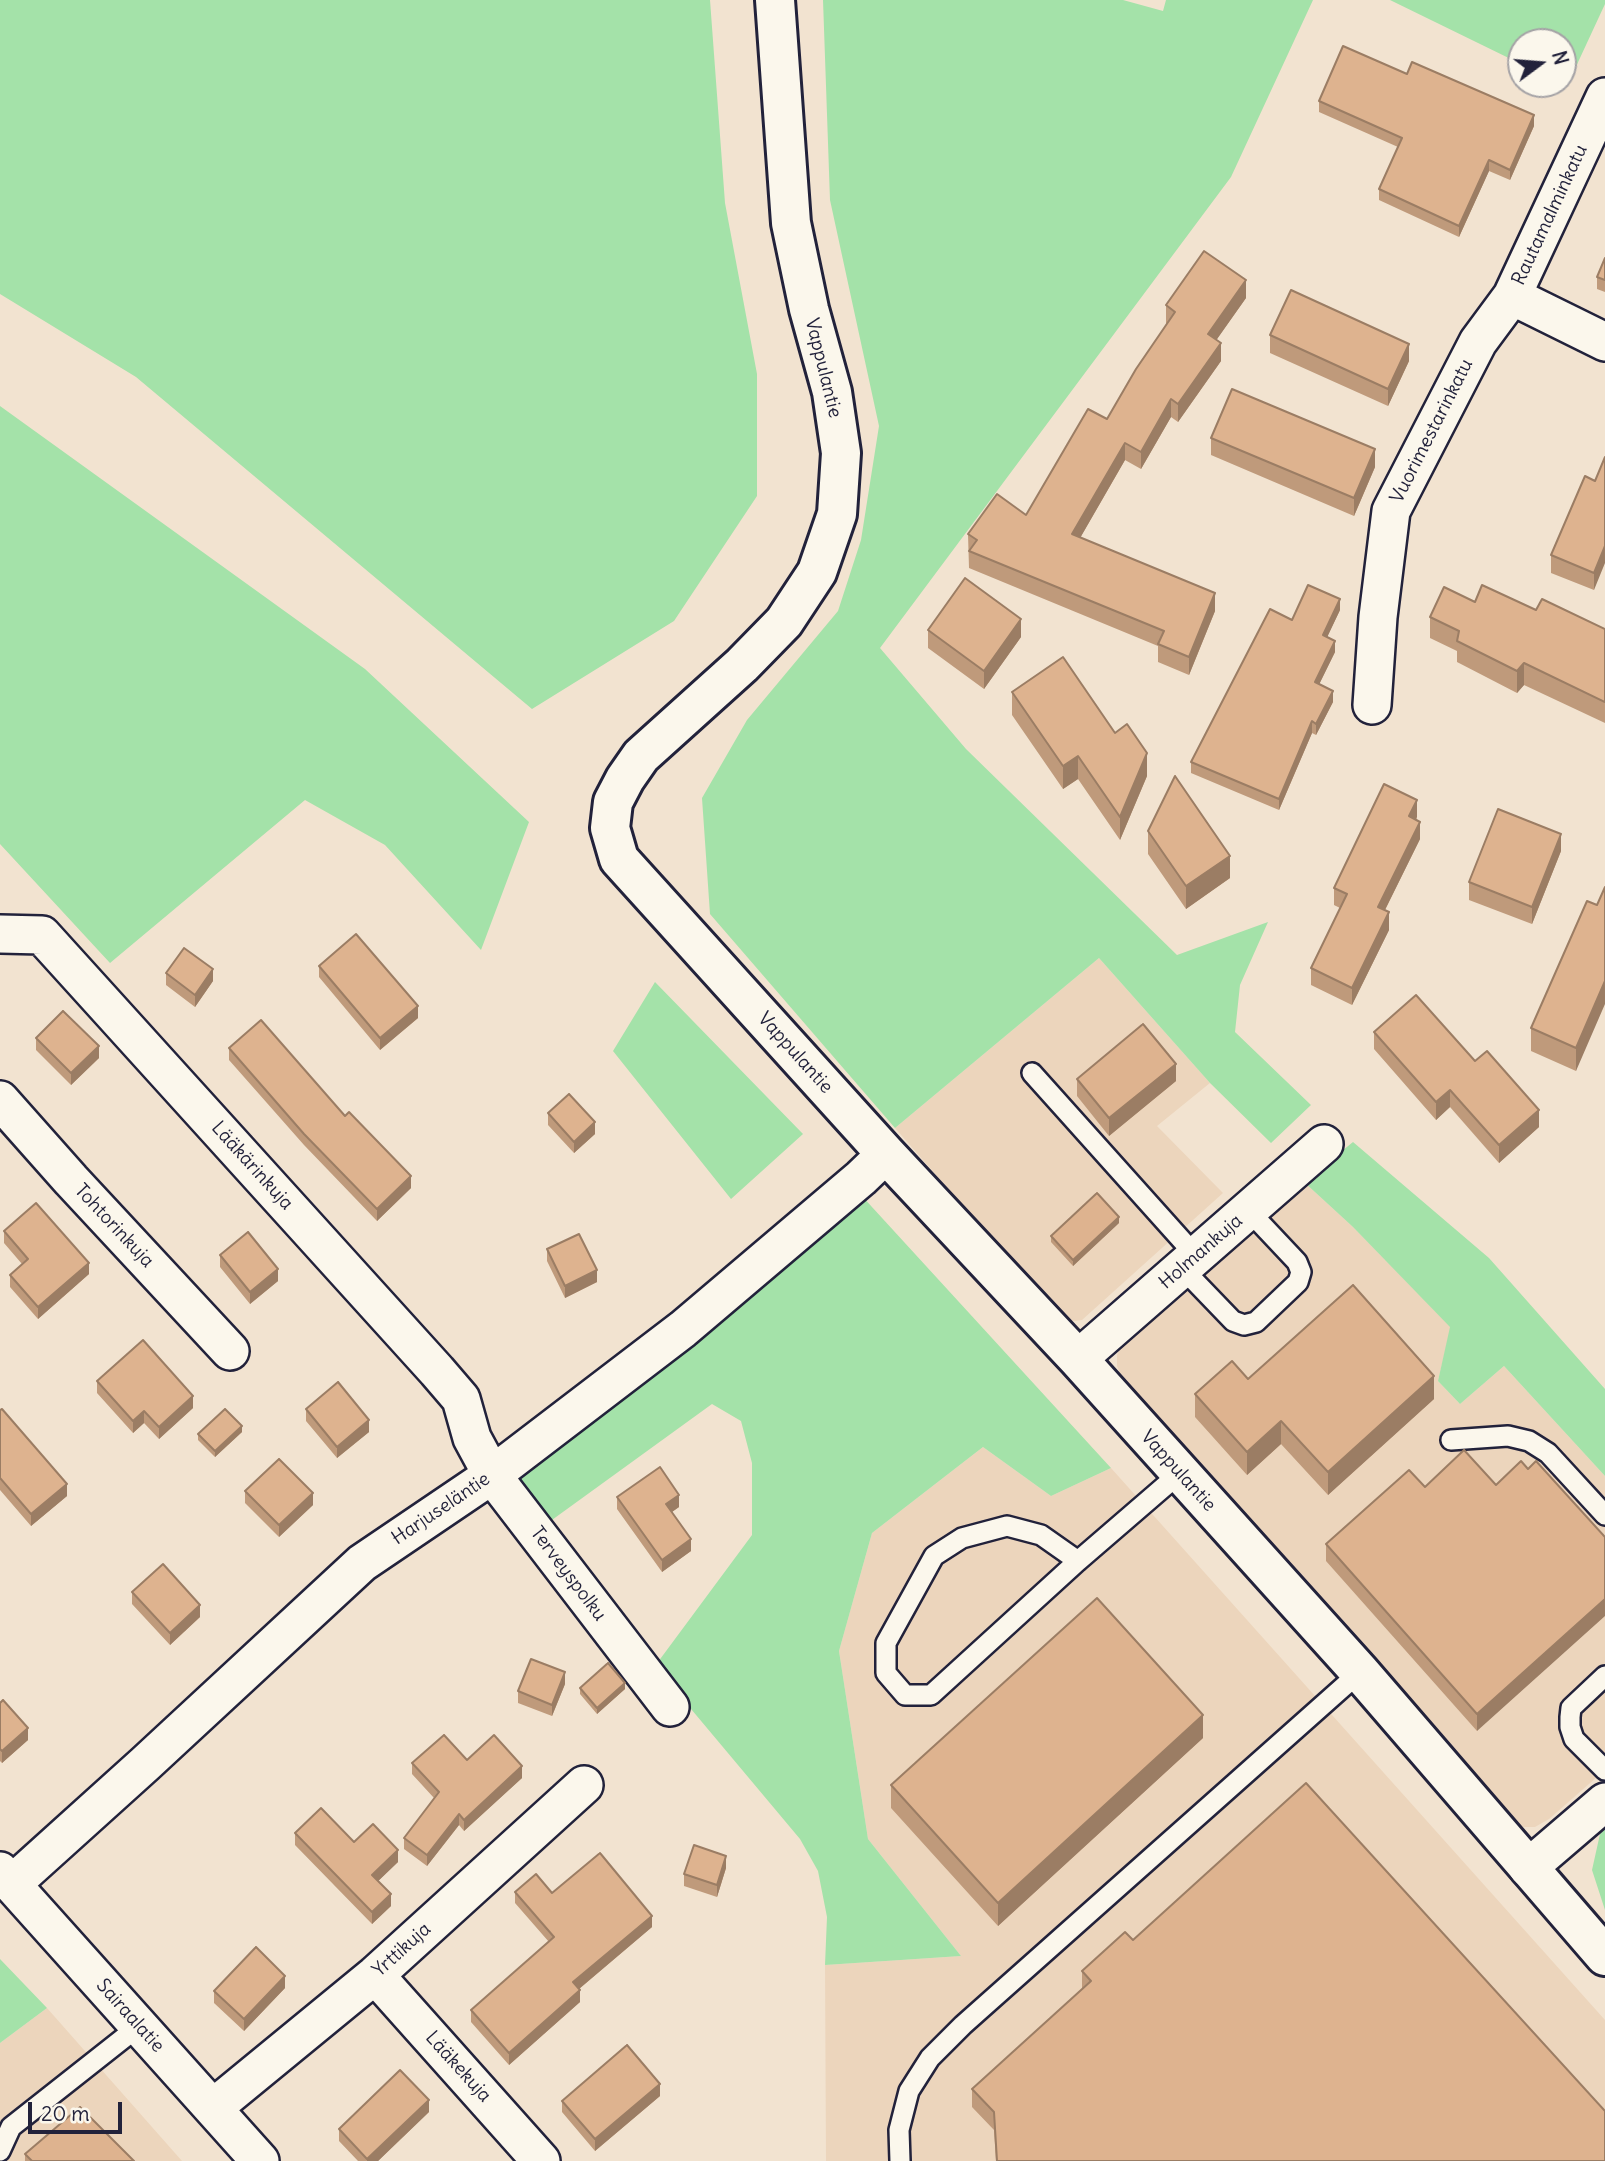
<!DOCTYPE html>
<meta charset="utf-8">
<style>
body{margin:0}
#map{position:relative;width:1605px;height:2161px;overflow:hidden;background:#f2e3d0;font-family:Delius,sans-serif}
canvas{display:block}
.north{position:absolute;left:1507px;top:28px;width:70px;height:70px;box-sizing:border-box;background:#fbf7ec;border:2px solid #a4a2a5;border-radius:50%;rotate:74deg;font-size:19px;font-weight:700;line-height:28px;text-align:center;color:#22223b}
.north::after{content:'';display:block;margin:auto;width:24px;height:32px;background:#22223b;clip-path:polygon(50% 0,100% 100%,50% 72%,0 100%)}
.scale{position:absolute;left:28px;top:2102px;width:94px;height:32px;box-sizing:border-box;border:4px solid #22223b;border-top:0;padding-left:9px;font-size:21px;line-height:24px;white-space:nowrap;color:#22223b;-webkit-text-stroke:5px #fbf7ec;paint-order:stroke}
</style>
<div id="map">
<canvas width="1605" height="2161"></canvas>
<div class="north">N</div>
<div class="scale">20 m</div>
</div>
<script>
const context = document.querySelector('canvas').getContext('2d');
context.lineJoin = 'round';
function paint(path, color) { context.fillStyle = color; context.fill(path, 'evenodd'); }
const shape = rows => new Path2D(rows.map(r => 'M' + r).join(''));
function trace(path, color, width, dash) { context.strokeStyle = color; context.lineWidth = width; context.lineCap = dash ? 'butt' : 'round'; context.setLineDash(dash || []); context.stroke(path); }
function drawText(font, color, halo, rows, align = 'center') {
  context.font = font + ' Delius,sans-serif'; context.lineWidth = 5; context.setLineDash([]); context.textBaseline = 'middle'; context.strokeStyle = halo; context.fillStyle = color; for (const [text, x, y, turn = 0] of rows) {
    context.save(); context.translate(x, y); context.rotate((+turn || 0) * Math.PI / 180); context.textAlign = isNaN(turn) ? turn : align; if (halo) context.strokeText(text, 0, 0); context.fillText(text, 0, 0); context.restore();
  }
}
paint(shape([
 [1099,958,1210,1083,1157,1126,1223,1193,1082,1320,1075,1321,1066,1320,1058,1315,895,1128],
 [1304,1182,1353,1227,1451,1327,1438,1381,1460,1404,1504,1366,1605,1476,1605,1770,1549,1819,1535,1827,1523,1827,1511,1823,1122,1378,1117,1366,1117,1355,1122,1343],
 [983,1447,1051,1496,1111,1468,1605,2020,1605,2161,826,2161,825,1965,961,1956,868,1839,839,1651,872,1533],
 [47,2008,182,2161,0,2161,0,2043]
]), '#ecd5bc');
paint(shape([
 [0,0,710,0,725,203,757,374,757,496,674,621,532,709,136,377,0,294],
 [823,0,1123,0,1163,11,1166,0,1313,0,1231,177,880,648,966,749,1177,955,1268,922,1240,985,1235,1032,1311,1105,1271,1143,1210,1083,1099,958,895,1128,710,914,702,798,747,720,838,611,861,540,879,426,830,200],
 [1390,0,1605,0,1605,4,1567,86,1563,84,1563,42,1521,42,1521,64],
 [0,406,365,669,529,822,481,950,385,845,305,800,110,963,0,844],
 [655,982,803,1134,731,1199,613,1051],
 [1353,1142,1489,1258,1605,1389,1605,1476,1504,1366,1460,1404,1438,1381,1450,1327,1353,1227,1304,1182],
 [861,1195,1111,1468,1051,1496,983,1447,872,1533,839,1651,868,1839,961,1956,825,1965,827,1917,818,1871,800,1839,655,1666,752,1535,752,1463,741,1421,712,1404,545,1525,513,1473],
 [1605,1829,1605,1910,1592,1870,1600,1834],
 [0,1959,47,2008,0,2043]
]), '#a4e2a9');
const service = shape([
 [1032,1073,1196,1256],
 [1182,1268,1233,1321,1244,1325,1256,1322,1298,1282,1301,1272,1297,1262,1249,1211],
 [1451,1440,1508,1436,1529,1441,1548,1453,1605,1515],
 [1078,1561,1041,1535,1007,1526,962,1538,934,1556,886,1643,886,1673,905,1695,931,1695,1078,1561,1180,1473],
 [1605,1676,1571,1708,1570,1717,1570,1727,1574,1739,1605,1770],
 [0,2151,11,2127,139,2026],
 [900,2161,899,2130,909,2091,930,2058,963,2025,1360,1672]
]);
const minor = shape([
 [1512,296,1605,342],
 [1372,705,1378,617,1391,511,1478,342,1512,296,1605,97],
 [0,934,42,935,437,1371,461,1399,472,1438,492,1475,670,1707],
 [0,1100,71,1180,230,1351],
 [1078,1359,1324,1144],
 [1528,1868,1605,1802],
 [0,1871,260,2161],
 [12,1884,145,1764,362,1563,492,1475,683,1329,861,1178,886,1154],
 [375,1975,541,2161],
 [213,2108,375,1975,584,1785]
]);
const tertiary = shape([
 [775,0,791,223,809,309,832,392,841,453,837,514,817,572,784,622,742,665,641,756,625,779,613,802,610,828,619,859,886,1154,1078,1359,1360,1672,1605,1956]
]);
trace(service, '#22223b', 24);
trace(minor, '#22223b', 42);
trace(tertiary, '#22223b', 44);
trace(service, '#fbf7ec', 19);
trace(minor, '#fbf7ec', 37);
trace(tertiary, '#fbf7ec', 38);
paint(shape([
 [1407,74,1534,126,1510,180,1489,171,1459,237,1379,200,1379,189,1398,147,1319,112,1319,101],
 [1605,258,1605,292,1597,289,1597,277],
 [1246,298,1216,340,1221,361,1178,422,1171,417,1141,469,1125,460,1080,538,1215,611,1189,675,1158,662,1158,646,969,568,968,534,1026,515,1107,419,1167,324,1166,323,1166,305],
 [1270,335,1409,361,1388,406,1270,353],
 [1211,438,1375,467,1354,516,1211,455],
 [1595,481,1594,590,1551,573,1551,555],
 [1475,602,1536,610,1605,629,1605,723,1524,685,1517,693,1457,662,1457,651,1430,638,1430,617],
 [1340,610,1327,637,1335,652,1319,684,1333,702,1316,735,1312,733,1279,810,1191,773,1191,762,1292,620],
 [928,630,1021,637,984,689,928,648],
 [1012,692,1115,733,1147,776,1120,840,1078,779,1063,789,1012,715],
 [1417,817,1416,820,1420,839,1385,910,1389,930,1352,1005,1311,985,1311,968,1340,908,1334,905,1334,888],
 [1148,831,1230,878,1186,909,1148,854],
 [1561,851,1532,924,1469,900,1469,882],
 [1597,905,1576,1071,1531,1051,1531,1028],
 [319,966,418,1018,380,1050,319,977],
 [166,973,213,981,195,1007,166,985],
 [1374,1032,1475,1061,1539,1127,1499,1163,1450,1107,1436,1120,1374,1049],
 [36,1038,99,1058,71,1085,36,1050],
 [229,1048,345,1116,411,1188,377,1221,304,1145,229,1060],
 [1077,1079,1176,1081,1109,1136,1077,1096],
 [548,1113,595,1134,574,1153,548,1125],
 [1119,1223,1073,1266,1051,1242,1051,1236],
 [4,1231,89,1274,38,1319,10,1287,10,1275,22,1264,4,1243],
 [547,1249,597,1282,565,1298,547,1261],
 [220,1255,278,1281,250,1304,220,1267],
 [1248,1379,1434,1399,1328,1495,1281,1444,1247,1475,1195,1417,1195,1394],
 [97,1381,193,1408,159,1439,144,1423,133,1433,97,1393],
 [306,1409,369,1432,337,1458,306,1421],
 [0,1410,67,1496,31,1526,0,1490],
 [242,1432,215,1457,198,1440,198,1434],
 [1496,1485,1477,1731,1326,1561,1326,1544,1425,1487],
 [245,1491,313,1505,279,1537,245,1503],
 [617,1497,679,1507,672,1512,691,1551,662,1572,617,1509],
 [132,1592,200,1617,170,1645,132,1604],
 [565,1684,552,1716,518,1703,518,1691],
 [580,1688,625,1689,597,1714,580,1694],
 [0,1703,28,1740,2,1763,0,1761],
 [1203,1738,998,1926,891,1808,891,1785],
 [467,1760,522,1778,464,1831,459,1825,427,1866,404,1849,404,1838,434,1798,412,1774,412,1763],
 [295,1833,354,1842,398,1862,378,1881,391,1906,372,1924,295,1845],
 [726,1868,717,1897,684,1886,684,1874],
 [515,1892,552,1893,652,1927,579,1989,580,2002,509,2065,471,2022,471,2010,549,1942,515,1903],
 [1133,1940,1605,2161,996,2161,994,2130,972,2107,972,2089,1082,1989,1082,1971],
 [285,1988,244,2031,214,2003,214,1991],
 [660,2096,595,2151,562,2112,562,2101],
 [429,2112,378,2161,358,2161,339,2141,339,2129],
 [25,2154,134,2161,25,2161]
]), '#bf9a7b');
paint(shape([
 [1534,115,1534,126,1510,180,1510,170],
 [1489,160,1489,171,1459,237,1459,226],
 [1246,280,1246,298,1208,352,1208,334],
 [1221,343,1221,361,1178,422,1178,404],
 [1409,344,1409,361,1388,406,1388,389],
 [1171,399,1171,417,1141,469,1141,452],
 [1125,443,1125,460,1072,552,1072,534],
 [1375,449,1375,467,1354,516,1354,498],
 [1605,546,1605,563,1594,590,1594,573],
 [1215,593,1215,611,1189,675,1189,657],
 [1340,599,1340,610,1323,646,1323,635],
 [1021,619,1021,637,984,689,984,671],
 [1335,641,1335,652,1315,693,1315,682],
 [1524,663,1524,685,1517,693,1517,671],
 [1333,691,1333,702,1316,735,1316,724],
 [1312,721,1312,733,1279,810,1279,799],
 [1147,753,1147,776,1120,840,1120,817],
 [1078,756,1078,779,1063,789,1063,766],
 [1417,800,1417,817,1409,834,1409,816],
 [1420,822,1420,839,1378,924,1378,907],
 [1561,834,1561,851,1532,924,1532,907],
 [1230,856,1230,878,1186,909,1186,886],
 [1389,912,1389,930,1352,1005,1352,988],
 [213,969,213,981,195,1007,195,995],
 [1605,981,1605,1004,1576,1071,1576,1048],
 [418,1006,418,1018,380,1050,380,1038],
 [99,1046,99,1058,71,1085,71,1073],
 [1176,1064,1176,1081,1109,1136,1109,1118],
 [1450,1090,1450,1107,1436,1120,1436,1102],
 [1539,1110,1539,1127,1499,1163,1499,1145],
 [595,1122,595,1134,574,1153,574,1142],
 [411,1176,411,1188,377,1221,377,1209],
 [1119,1217,1119,1223,1073,1266,1073,1260],
 [89,1263,89,1274,38,1319,38,1307],
 [278,1269,278,1281,250,1304,250,1292],
 [597,1270,597,1282,565,1298,565,1286],
 [1434,1376,1434,1399,1328,1495,1328,1472],
 [193,1396,193,1408,159,1439,159,1427],
 [144,1411,144,1423,133,1433,133,1421],
 [369,1420,369,1432,337,1458,337,1447],
 [1281,1421,1281,1444,1247,1475,1247,1452],
 [242,1426,242,1432,215,1457,215,1451],
 [67,1484,67,1496,31,1526,31,1514],
 [313,1493,313,1505,279,1537,279,1525],
 [679,1495,679,1507,666,1516,666,1504],
 [691,1539,691,1551,662,1572,662,1560],
 [1605,1599,1605,1616,1477,1731,1477,1714],
 [200,1605,200,1617,170,1645,170,1633],
 [565,1672,565,1684,552,1716,552,1705],
 [625,1683,625,1689,597,1714,597,1708],
 [1203,1715,1203,1738,998,1926,998,1903],
 [28,1728,28,1740,2,1763,2,1751],
 [522,1766,522,1778,464,1831,464,1820],
 [459,1814,459,1825,427,1866,427,1855],
 [398,1850,398,1862,372,1887,372,1875],
 [726,1856,726,1868,717,1897,717,1885],
 [391,1894,391,1906,372,1924,372,1912],
 [652,1916,652,1927,573,1994,573,1982],
 [285,1976,285,1988,244,2031,244,2019],
 [580,1990,580,2002,509,2065,509,2053],
 [660,2084,660,2096,595,2151,595,2139],
 [429,2100,429,2112,378,2161,367,2161,367,2159]
]), '#9b7d64');
const building = shape([
 [1343,46,1407,74,1412,62,1534,115,1510,170,1489,160,1459,226,1379,189,1402,138,1319,101,1343,46],
 [1204,251,1246,280,1208,334,1221,343,1178,404,1171,399,1141,452,1125,443,1072,534,1215,593,1189,657,1158,644,1164,631,969,551,977,540,968,534,997,494,1026,515,1088,409,1107,419,1136,369,1175,312,1166,305,1204,251],
 [1605,258,1605,280,1597,277,1605,258],
 [1291,290,1409,344,1388,389,1270,335,1291,290],
 [1232,389,1375,449,1354,498,1211,438,1232,389],
 [1605,457,1605,546,1594,573,1551,555,1585,476,1595,481,1605,457],
 [965,578,1021,619,984,671,928,630,965,578],
 [1308,585,1340,599,1323,635,1335,641,1315,682,1333,691,1316,724,1312,721,1279,799,1191,762,1270,609,1292,620,1308,585],
 [1482,585,1536,610,1542,599,1605,629,1605,702,1524,663,1517,671,1457,641,1459,631,1430,617,1444,587,1475,602,1482,585],
 [1063,657,1115,733,1127,724,1147,753,1120,817,1078,756,1063,766,1012,692,1063,657],
 [1175,776,1230,856,1186,886,1148,831,1175,776],
 [1384,784,1417,800,1409,816,1420,822,1378,907,1389,912,1352,988,1311,968,1347,894,1334,888,1384,784],
 [1498,809,1561,834,1532,907,1469,882,1498,809],
 [1605,887,1605,981,1576,1048,1531,1028,1587,901,1597,905,1605,887],
 [356,934,418,1006,380,1038,319,966,356,934],
 [184,948,213,969,195,995,166,973,184,948],
 [1416,995,1475,1061,1487,1051,1539,1110,1499,1145,1450,1090,1436,1102,1374,1032,1416,995],
 [63,1011,99,1046,71,1073,36,1038,63,1011],
 [261,1020,345,1116,349,1112,411,1176,377,1209,304,1134,229,1048,261,1020],
 [1143,1024,1176,1064,1109,1118,1077,1079,1143,1024],
 [569,1094,595,1122,574,1142,548,1113,569,1094],
 [1097,1193,1119,1217,1073,1260,1051,1236,1097,1193],
 [36,1203,89,1263,38,1307,10,1275,28,1259,4,1231,36,1203],
 [248,1232,278,1269,250,1292,220,1255,248,1232],
 [579,1234,597,1270,565,1286,547,1249,579,1234],
 [1353,1285,1434,1376,1328,1472,1281,1421,1247,1452,1195,1394,1232,1361,1248,1379,1353,1285],
 [143,1340,193,1396,159,1427,144,1411,133,1421,97,1381,143,1340],
 [338,1382,369,1420,337,1447,306,1409,338,1382],
 [2,1409,67,1484,31,1514,0,1478,0,1410,2,1409],
 [225,1409,242,1426,215,1451,198,1434,225,1409],
 [1464,1450,1496,1485,1521,1461,1528,1469,1536,1461,1605,1537,1605,1599,1477,1714,1326,1544,1409,1470,1425,1487,1464,1450],
 [279,1459,313,1493,279,1525,245,1491,279,1459],
 [660,1467,679,1495,666,1504,691,1539,662,1560,617,1497,660,1467],
 [163,1564,200,1605,170,1633,132,1592,163,1564],
 [1097,1598,1203,1715,998,1903,891,1785,1097,1598],
 [531,1659,565,1672,552,1705,518,1691,531,1659],
 [608,1663,625,1683,597,1708,580,1688,608,1663],
 [3,1700,28,1728,2,1751,0,1749,0,1703,3,1700],
 [444,1735,467,1760,494,1735,522,1766,464,1820,459,1814,427,1855,404,1838,439,1792,412,1763,444,1735],
 [1306,1783,1605,2111,1605,2161,997,2161,994,2112,972,2089,1091,1981,1082,1971,1125,1932,1133,1940,1306,1783],
 [321,1808,354,1842,373,1824,398,1850,372,1875,391,1894,372,1912,295,1833,321,1808],
 [694,1845,726,1856,717,1885,684,1874,694,1845],
 [600,1853,652,1916,573,1982,580,1990,509,2053,471,2010,554,1937,515,1892,536,1874,552,1893,600,1853],
 [256,1947,285,1976,244,2019,214,1991,256,1947],
 [627,2045,660,2084,595,2139,562,2101,627,2045],
 [400,2070,429,2100,367,2159,339,2129,400,2070],
 [80,2107,134,2161,32,2161,25,2154,80,2107]
]);
paint(building, '#deb38f');
trace(building, '#9b7d64', 2);
drawText('19px', '#22223b', '#fbf7ec', [
 ["Rautamalminkatu",1550,215,-65],
 ["Vappulantie",823,368,76],
 ["Vuorimestarinkatu",1432,431,-63],
 ["Vappulantie",795,1053,48],
 ["Lääkärinkuja",252,1166,48],
 ["Tohtorinkuja",114,1226,47],
 ["Holmankuja",1201,1252,-41],
 ["Vappulantie",1178,1471,48],
 ["Harjuseläntie",441,1509,-34],
 ["Terveyspolku",568,1574,53],
 ["Yrttikuja",402,1950,-42],
 ["Sairaalatie",130,2016,48],
 ["Lääkekuja",458,2067,48]
]);
</script>
